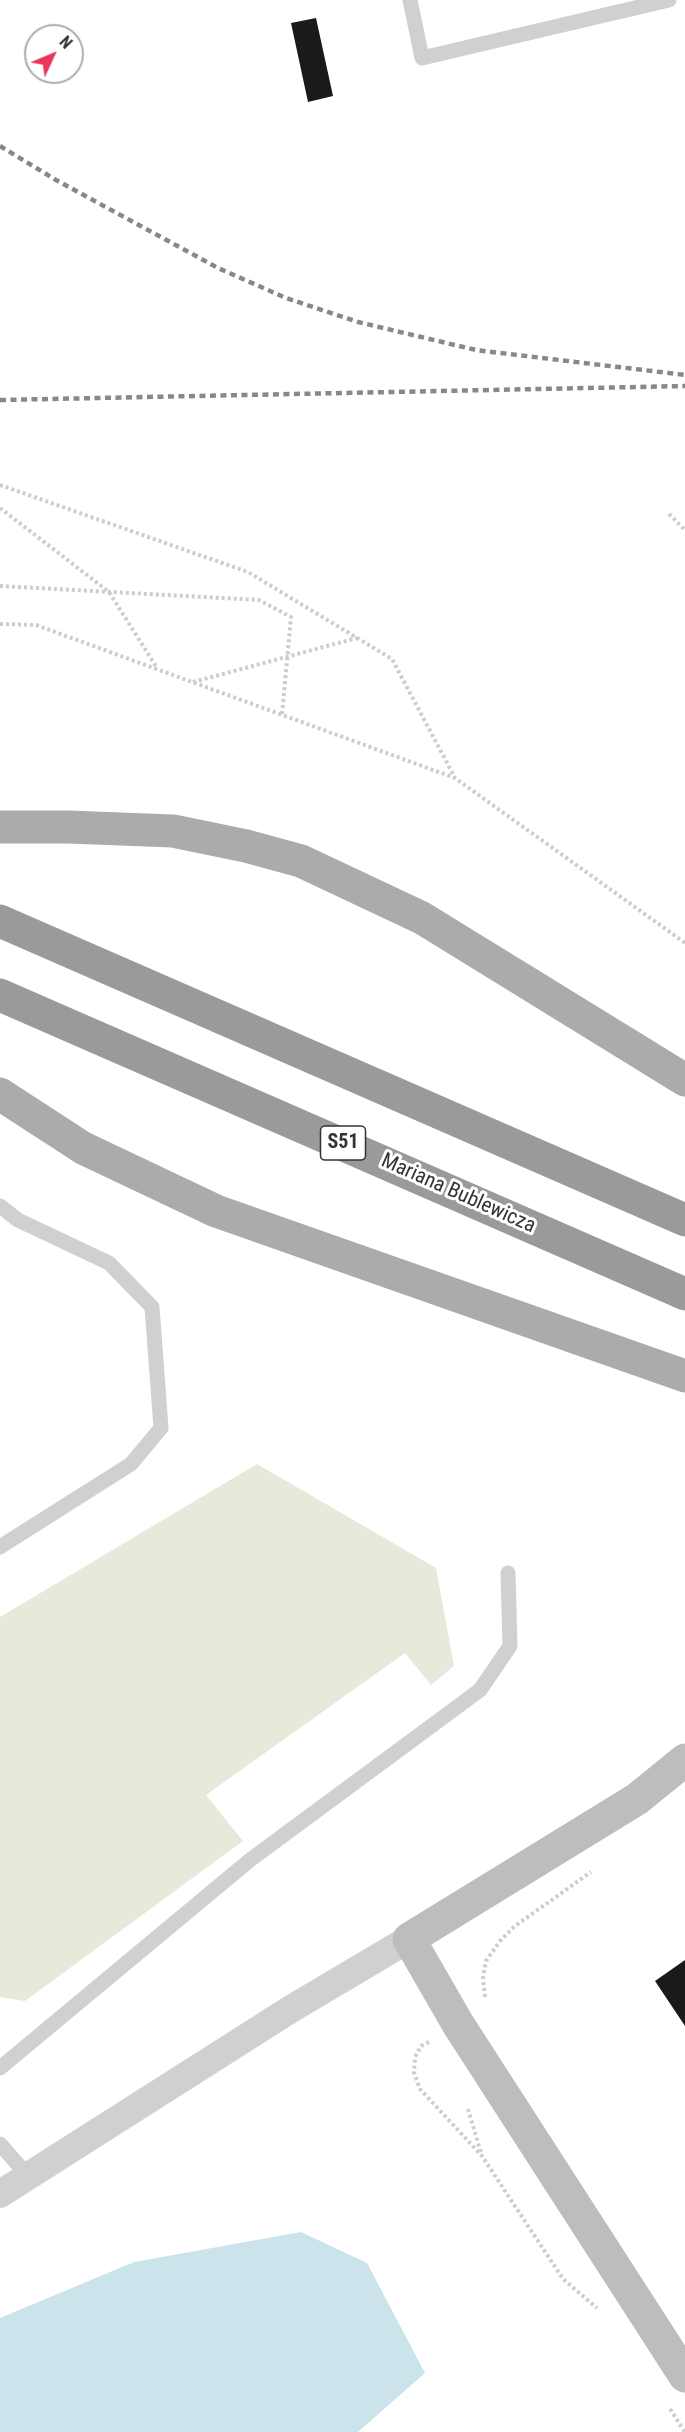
<!DOCTYPE html>
<style>
body{margin:0}
#map{position:relative;width:685px;height:2432px;overflow:hidden;background:#fff;font-family:"Roboto Condensed",sans-serif}
canvas{display:block}
.north{position:absolute;left:24px;top:24px;width:60px;height:60px;box-sizing:border-box;background:#fff;border:2px solid #adadad;border-radius:50%;rotate:46deg;font-size:16px;font-weight:700;line-height:24px;text-align:center;color:#333}
.north::after{content:'';display:block;margin:auto;width:21px;height:27px;background:#e93659;clip-path:polygon(50% 0,100% 100%,50% 72%,0 100%)}
</style>
<div id="map">
<canvas width="685" height="2432"></canvas>
<div class="north">N</div>
</div>
<script>
const context = document.querySelector('canvas').getContext('2d');
context.lineJoin = 'round';
function paint(path, color) { context.fillStyle = color; context.fill(path, 'evenodd'); }
const shape = rows => new Path2D(rows.map(r => 'M' + r).join(''));
function trace(path, color, width, dash) { context.strokeStyle = color; context.lineWidth = width; context.lineCap = dash ? 'butt' : 'round'; context.setLineDash(dash || []); context.stroke(path); }
function drawText(font, color, halo, rows, align = 'center') {
  context.font = font + ' "Roboto Condensed",sans-serif'; context.lineWidth = 6; context.setLineDash([]); context.textBaseline = 'middle'; context.strokeStyle = halo; context.fillStyle = color; for (const [text, x, y, turn = 0] of rows) {
    context.save(); context.translate(x, y); context.rotate((+turn || 0) * Math.PI / 180); context.textAlign = isNaN(turn) ? turn : align; if (halo) context.strokeText(text, 0, 0); context.fillText(text, 0, 0); context.restore();
  }
}
paint(shape([
 [257,1464,436,1568,454,1666,431,1685,405,1653,206,1795,243,1841,25,2001,0,1997,0,1617]
]), '#e5eadb');
paint(shape([
 [301,2232,367,2263,425,2373,358,2432,0,2432,0,2318,134,2262]
]), '#cbe4ec');
paint(shape([
 [316,18,333,96,308,102,291,23],
 [685,1960,685,2026,655,1981]
]), '#1a1a1a');
trace(shape([
 [0,485,248,572,392,659,455,778],
 [0,508,109,592,157,668],
 [669,514,685,530],
 [0,586,259,600,291,617,282,715],
 [0,624,36,625,455,778,685,943],
 [193,682,357,638],
 [485,1997,483,1977,486,1961,500,1941,515,1926,591,1872],
 [429,2042,421,2046,415,2057,414,2073,420,2089,482,2156,563,2279,597,2308],
 [468,2109,481,2153],
 [670,2409,685,2432]
]), '#cdcdcd', 4, [3, 3]);
trace(shape([
 [410,0,422,58,669,0],
 [0,1206,18,1220,109,1263,152,1307,161,1428,131,1464,0,1547],
 [0,2068,250,1860,480,1690,510,1646,508,1573],
 [0,2144,28,2176]
]), '#d0d0d0', 15);
trace(shape([
 [0,2194,291,2009,409,1939]
]), '#d0d0d0', 28);
trace(shape([
 [685,1760,637,1799,409,1939,458,2024,685,2376]
]), '#bdbdbd', 33);
trace(shape([
 [0,827,68,827,173,831,246,846,301,861,422,918,685,1080],
 [0,1094,83,1148,216,1211,685,1376]
]), '#ababab', 33);
trace(shape([
 [0,921,685,1220],
 [0,995,685,1294]
]), '#9a9a9a', 33);
trace(shape([
 [0,146,56,180,218,268,286,298,358,322,476,350,685,375],
 [0,400,685,386]
]), '#888', 4.5, [6, 4.5]);
for (const [x, y, w] of [
 [343,1143,45]
]) { const box = new Path2D(); box.roundRect(x - w / 2, y - 17, w, 34, 4.5); context.fillStyle = '#fff'; context.fill(box); trace(box, '#333', 1.5); }
drawText('bold 20px', '#333', null, [
 ["S51",343,1143]
]);
drawText('21px', '#333', '#fff', [
 ["Mariana Bublewicza",458,1194,24]
]);
</script>
